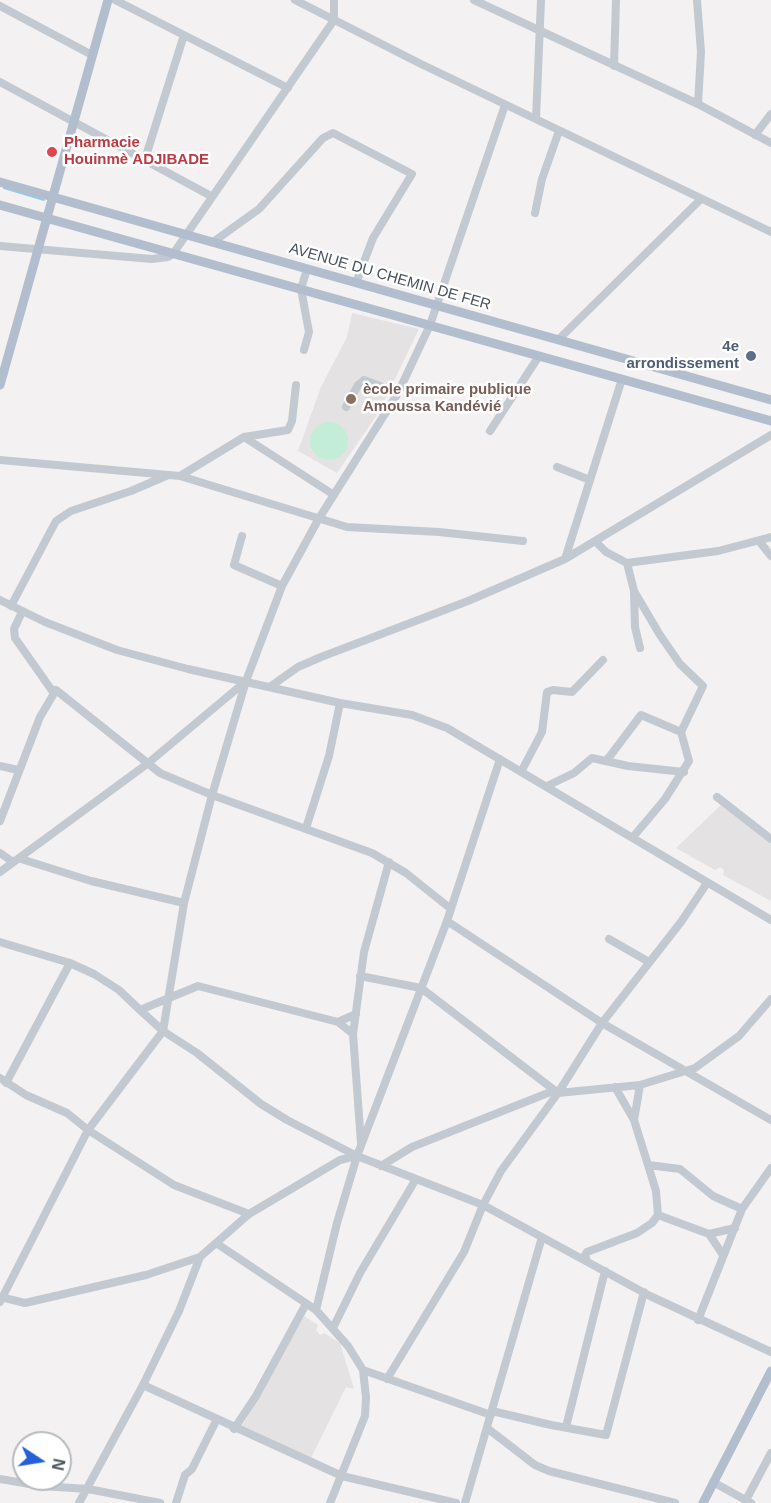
<!DOCTYPE html>
<meta charset="utf-8">
<style>
body{margin:0}
#map{position:relative;width:771px;height:1503px;overflow:hidden;background:#f3f1f1;font-family:Helvetica,sans-serif}
canvas{display:block}
.north{position:absolute;left:12px;top:1431px;width:60px;height:60px;box-sizing:border-box;background:#fff;border:2px solid #b7babe;border-radius:50%;rotate:102deg;font-size:16px;font-weight:700;line-height:24px;text-align:center;color:#4a525d}
.north::after{content:'';display:block;margin:auto;width:21px;height:27px;background:#2660d8;clip-path:polygon(50% 0,100% 100%,50% 72%,0 100%)}
</style>
<div id="map">
<canvas width="771" height="1503"></canvas>
<div class="north">N</div>
</div>
<script>
const context = document.querySelector('canvas').getContext('2d');
context.lineJoin = 'round';
function paint(path, color) { context.fillStyle = color; context.fill(path, 'evenodd'); }
const shape = rows => new Path2D(rows.map(r => 'M' + r).join(''));
function trace(path, color, width, dash) { context.strokeStyle = color; context.lineWidth = width; context.lineCap = dash ? 'butt' : 'round'; context.setLineDash(dash || []); context.stroke(path); }
function drawText(font, color, halo, rows, align = 'center') {
  context.font = font + ' Helvetica,sans-serif'; context.lineWidth = 5; context.setLineDash([]); context.textBaseline = 'middle'; context.strokeStyle = halo; context.fillStyle = color; for (const [text, x, y, turn = 0] of rows) {
    context.save(); context.translate(x, y); context.rotate((+turn || 0) * Math.PI / 180); context.textAlign = isNaN(turn) ? turn : align; if (halo) context.strokeText(text, 0, 0); context.fillText(text, 0, 0); context.restore();
  }
}
paint(shape([
 [352,313,419,329,379,412,337,473,298,451,321,387,347,337],
 [722,804,771,843,771,901,723,875,724,870,720,867,715,870,676,848],
 [304,1316,318,1325,316,1330,320,1335,324,1333,340,1343,354,1389,346,1387,311,1458,242,1426]
]), '#e4e2e2');
paint(shape([
 '310 441a19 19 0 1 1 38 0a19 19 0 1 1-38 0Z'
]), '#c3edd8');
trace(shape([
 [4,188,44,200]
]), '#93cce7', 2);
trace(shape([
 [115,0,288,88],
 [295,0,421,64,771,232],
 [474,0,698,104,771,143],
 [697,0,701,52,698,104],
 [0,6,92,55],
 [614,66,616,0],
 [0,82,211,196],
 [536,119,541,0],
 [755,135,771,114],
 [145,159,184,35],
 [535,213,542,179,559,131],
 [213,242,259,209,323,138,333,133,412,174,373,238,356,283],
 [0,246,152,259,168,257,173,254,334,20,334,0],
 [558,340,701,199],
 [304,350,309,332,301,289,307,269],
 [346,407,358,385,364,380,398,393],
 [490,431,539,356],
 [244,437,334,495],
 [0,460,180,476,347,527,439,532,523,541],
 [557,467,590,480],
 [180,476,244,437,288,430,292,421,296,385],
 [242,536,234,565,282,586],
 [759,541,771,556],
 [596,542,606,552,627,563,718,551,771,537],
 [565,559,622,379],
 [627,563,634,591,660,635,680,664,703,686,681,732,689,761,665,799,633,837],
 [634,592,635,627,640,648],
 [0,600,45,622,117,650,188,669,340,703,412,715,447,728,771,920],
 [11,606,56,521,71,511,131,491,166,476],
 [22,612,14,629,15,638,53,692],
 [271,686,298,667,321,657,468,601,565,559,771,435],
 [607,760,641,715,681,732],
 [0,766,18,770],
 [521,772,542,732,547,692,553,690,572,692,603,660],
 [547,786,574,773,592,758,628,766,684,772],
 [717,797,771,839],
 [0,821,40,717,56,690,160,773,212,795,372,853,406,873,451,909],
 [306,828,329,756,340,703],
 [0,853,13,862],
 [21,859,91,881,184,903],
 [0,872,147,764,245,682],
 [447,921,602,1023,771,1120],
 [609,939,649,962],
 [0,942,70,963,94,974,119,990,140,1010,198,986,338,1022,356,1014],
 [360,976,421,988,558,1093,640,1085,695,1068,739,1036,771,999],
 [140,1010,163,1031,197,1053,261,1104,287,1120,357,1156,483,1205,650,1296,771,1352],
 [338,1022,353,1034],
 [0,1078,26,1095,67,1113,88,1130,174,1185,249,1214],
 [6,1083,70,963],
 [615,1087,634,1120,648,1165,680,1169,713,1196,742,1209],
 [634,1120,640,1085],
 [361,1143,353,1034,364,952,389,862],
 [381,1166,412,1147,553,1091],
 [658,1215,709,1234,735,1228],
 [709,1234,723,1255],
 [216,1243,316,1310],
 [587,1261,585,1255,587,1252,637,1233,652,1223,658,1215,656,1191,648,1165],
 [0,1297,25,1303,146,1275,200,1257,249,1214,340,1160,356,1156],
 [0,1302,88,1130,163,1031,184,903,212,795,246,681,282,586,318,520,398,393,430,325,505,105],
 [698,1320,742,1209,771,1168],
 [333,1328,360,1273,416,1179],
 [363,1370,491,1415],
 [387,1379,464,1252,483,1205,501,1171,558,1093,602,1023,681,922,707,883],
 [143,1385,342,1476,456,1503],
 [492,1411,551,1425,606,1435,644,1292],
 [566,1427,605,1271],
 [487,1428,535,1465,549,1471,675,1503],
 [234,1429,256,1396,306,1304],
 [0,1479,41,1486,88,1489,160,1503],
 [713,1482,751,1503],
 [746,1500,771,1453],
 [79,1503,143,1385,179,1311,200,1257],
 [176,1503,185,1475,192,1469,216,1421],
 [330,1503,365,1416,366,1397,363,1370,348,1346,316,1310,337,1223,357,1156,447,921,500,759],
 [465,1503,542,1237]
]), '#c2c9d1', 8);
trace(shape([
 [0,182,771,400],
 [0,205,771,421],
 [0,385,108,0],
 [703,1503,771,1371]
]), '#b2bdcd', 9);
for (const [x, y, r, color] of [
 [52,152,6,"#e0444e"],
 [751,356,6,"#5c6f8a"],
 [351,399,6,"#8d6e63"]
]) { const dot = new Path2D(); dot.arc(x, y, r, 0, 2 * Math.PI); context.fillStyle = color; context.fill(dot); trace(dot, '#fff', 2); }
drawText('bold 15px', '#be3a42', '#fff', [
 ["Pharmacie",64,143],
 ["Houinmè ADJIBADE",64,160]
], 'left');
drawText('15px', '#4a525d', '#fff', [
 ["AVENUE DU CHEMIN DE FER",390,277,16]
]);
drawText('bold 15px', '#4e5e75', '#fff', [
 ["4e",739,347],
 ["arrondissement",739,364]
], 'right');
drawText('bold 15px', '#785e54', '#fff', [
 ["ècole primaire publique",363,390],
 ["Amoussa Kandévié",363,407]
], 'left');
</script>
